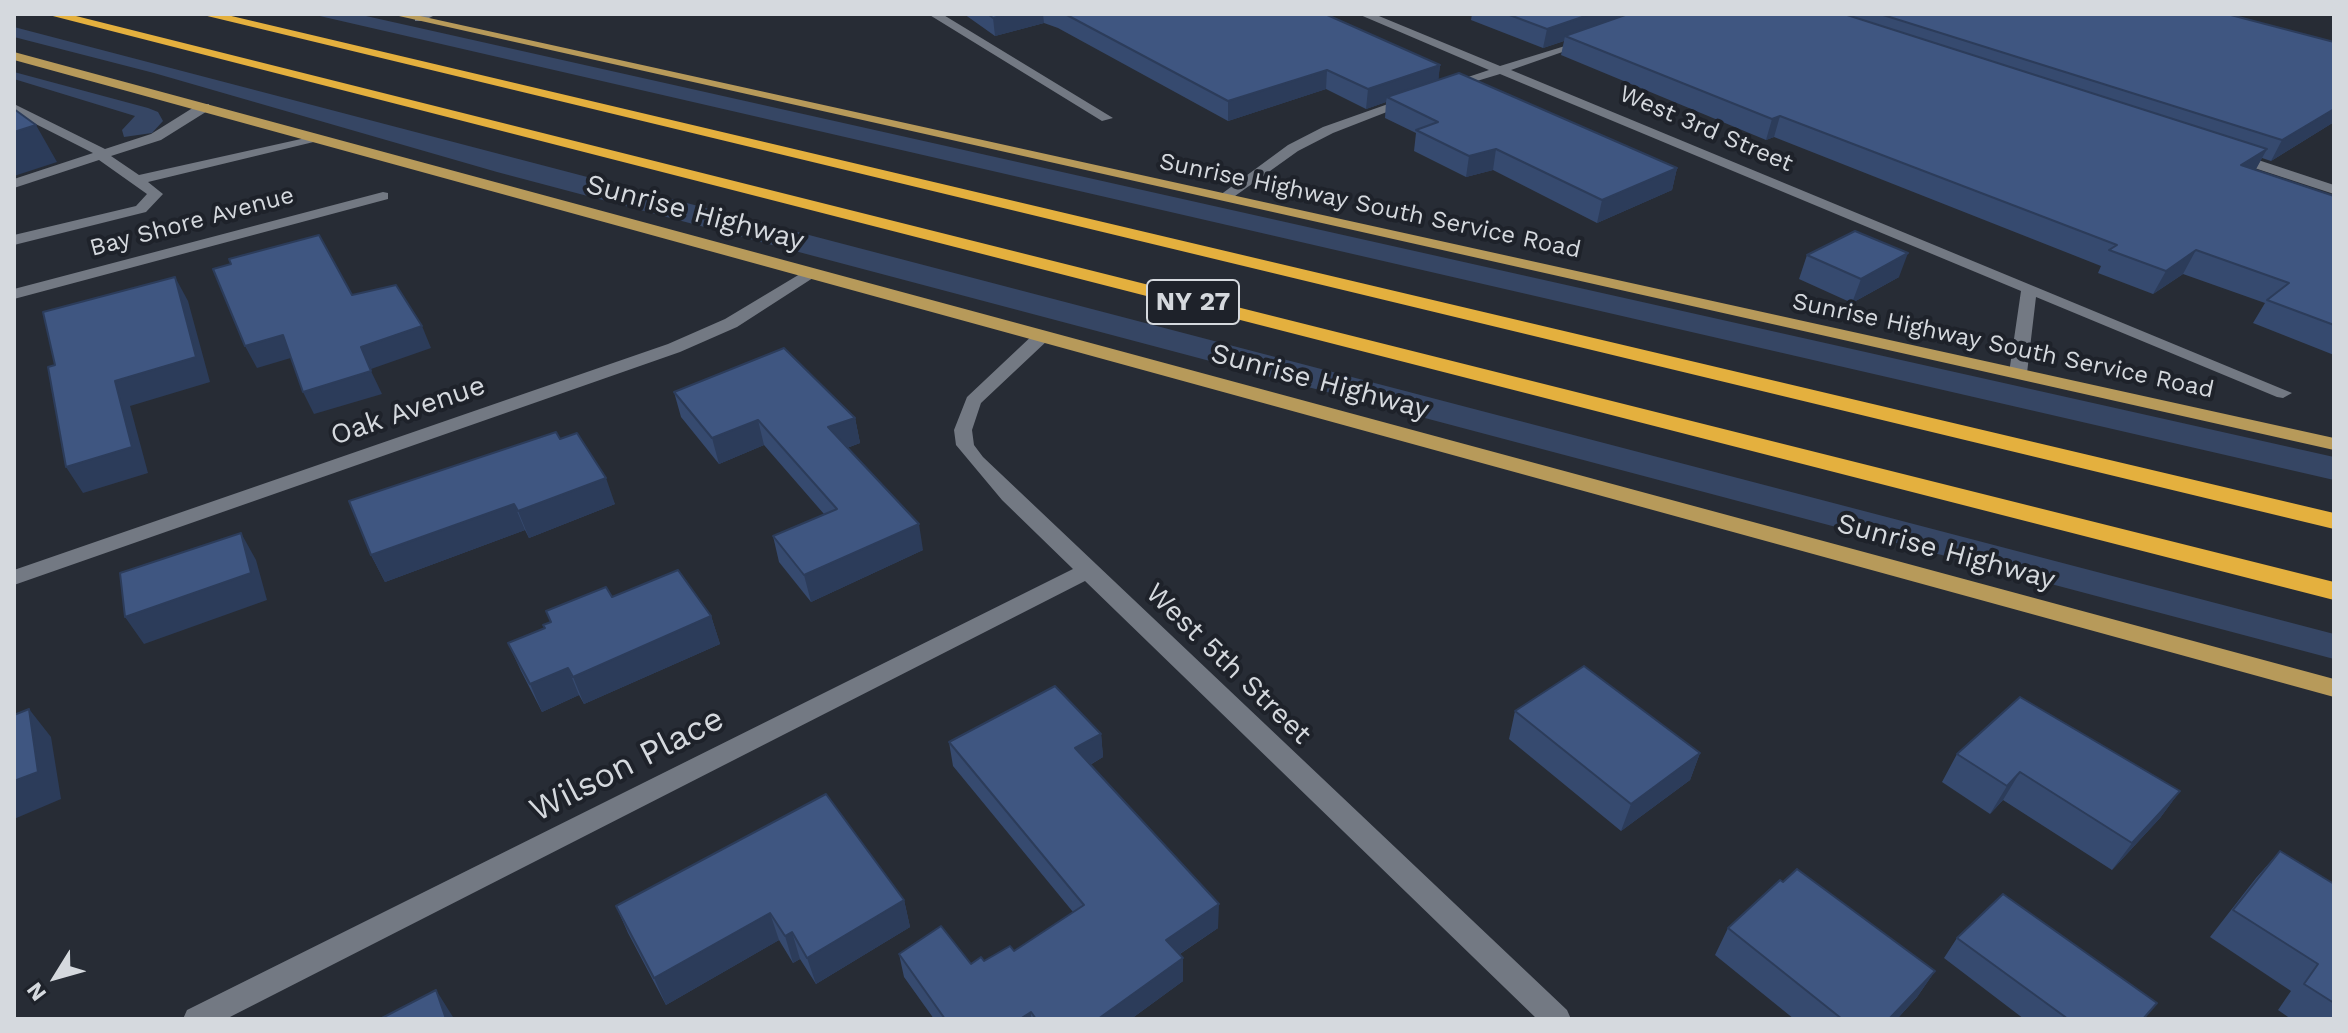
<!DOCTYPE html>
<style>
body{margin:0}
#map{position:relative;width:2348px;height:1033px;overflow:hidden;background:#272c35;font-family:"Work Sans",sans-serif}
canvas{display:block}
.frame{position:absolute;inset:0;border:16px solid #d5d9de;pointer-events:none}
.north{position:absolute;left:16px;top:937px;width:80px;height:80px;-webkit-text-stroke:6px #1e222a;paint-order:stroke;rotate:233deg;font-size:22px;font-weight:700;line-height:32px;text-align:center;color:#d5d9de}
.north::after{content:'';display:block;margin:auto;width:28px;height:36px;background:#d5d9de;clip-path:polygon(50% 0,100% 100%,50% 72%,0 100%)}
</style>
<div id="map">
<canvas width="2348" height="1033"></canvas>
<div class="frame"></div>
<div class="north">N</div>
</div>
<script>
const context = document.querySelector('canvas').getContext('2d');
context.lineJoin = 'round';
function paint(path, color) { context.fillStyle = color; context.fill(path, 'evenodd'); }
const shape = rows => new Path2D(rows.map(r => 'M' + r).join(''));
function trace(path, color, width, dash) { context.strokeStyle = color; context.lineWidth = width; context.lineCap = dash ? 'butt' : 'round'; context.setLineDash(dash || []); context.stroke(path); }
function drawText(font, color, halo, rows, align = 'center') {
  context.font = font + ' "Work Sans",sans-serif'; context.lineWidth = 8; context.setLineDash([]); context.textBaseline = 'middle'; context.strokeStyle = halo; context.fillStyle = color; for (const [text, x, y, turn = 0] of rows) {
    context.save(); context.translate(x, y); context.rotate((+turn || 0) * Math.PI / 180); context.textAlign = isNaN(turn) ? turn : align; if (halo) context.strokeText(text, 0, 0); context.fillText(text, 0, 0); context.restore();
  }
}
paint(shape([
 [311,14,357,14,2334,457,2334,480],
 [14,27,2334,634,2334,659,497,172,154,73,14,37],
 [14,72,148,108,158,112,163,121,152,133,124,137,122,130,135,116,14,79]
]), '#364664');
paint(shape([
 [421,14,437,14,423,21,415,21,415,17,421,14],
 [928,14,942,14,1113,118,1102,121,928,14],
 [1358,14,1374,14,1500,66,1591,38,1591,42,1511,70,2292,393,2283,398,2277,397,2036,297,2027,373,2024,377,2012,377,2009,373,2021,291,1500,74,1447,90,1447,84,1489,70,1358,14],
 [1405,98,1415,101,1333,133,1298,151,1228,201,1216,198,1288,145,1323,127,1405,98],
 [14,104,105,149,151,134,199,104,209,104,209,110,161,140,111,156,139,175,319,135,326,139,148,182,163,194,146,212,14,245,14,235,136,206,147,194,99,160,14,188,14,179,93,153,14,113,14,104],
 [2230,154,2240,154,2334,185,2334,194,2230,160,2230,154],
 [383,192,388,193,388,199,14,299,14,289,383,192],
 [810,268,816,270,816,276,737,327,680,352,14,585,14,570,668,344,725,319,810,268],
 [1042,331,1048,332,1048,340,981,403,972,430,974,445,983,457,1567,1010,1571,1019,1537,1019,1085,581,226,1019,183,1019,187,1010,1073,569,1002,500,956,445,954,430,967,397,1036,332,1042,331]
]), '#737983');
paint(shape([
 [390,14,411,14,2334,438,2334,450,390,14],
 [14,52,2334,679,2334,697,14,60,14,52]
]), '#b79a5a');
paint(shape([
 [45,14,68,14,2334,582,2334,600,45,14],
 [199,14,223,14,2334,513,2334,529,199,14]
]), '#e4b03e');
paint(shape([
 [964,14,1325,14,1440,65,1438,80,1677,168,1672,190,1597,223,1493,170,1466,177,1414,151,1416,133,1385,118,1386,102,1366,109,1326,89,1228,121,1058,28,1044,23,995,36],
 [1472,14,2227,14,2334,42,2334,122,2271,161,2262,158,2255,170,2334,196,2334,355,2253,323,2265,303,2183,274,2153,294,2098,273,2101,266,1774,137,1766,140,1561,55,1564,41,1543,48,1471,20],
 [1807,255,1899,277,1852,303,1799,279],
 [674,392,855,418,860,443,847,448,923,550,811,602,779,562,773,536,824,514,764,445,719,464,681,417],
 [560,439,615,504,529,538,525,530,385,582,371,555],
 [612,597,711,616,720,644,584,704,579,695,542,712,521,671,508,643,545,628],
 [1515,711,1700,753,1690,780,1621,831,1509,739],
 [1101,734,1103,757,1090,765,1218,928,1180,954,1183,958,1183,981,1131,1019,934,1019,904,977,899,954,971,964,984,961,1014,951,1073,912,953,766,949,742],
 [1957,754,2180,791,2160,818,2112,870,2003,800,1990,814,1942,782],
 [2280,851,2334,884,2334,1019,2291,1019,2278,1010,2291,991,2210,937,2256,878],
 [904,900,910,927,816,984,800,959,793,963,779,940,666,1005,628,933,616,906],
 [1728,928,1935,971,1917,997,1897,1019,1794,1019,1715,955],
 [1957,938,2143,1019,2024,1019,1944,958]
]), '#364a6f');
paint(shape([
 [1007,14,1043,14,1044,23,995,36,993,18],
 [1591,14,1642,14,1565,36,1564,41,1543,48,1547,29],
 [1440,65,1438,84,1387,97,1386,102,1366,109,1368,89],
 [1327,70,1326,89,1228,121,1228,101],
 [2334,109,2334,122,2271,161,2282,140],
 [1780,116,1774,137,1766,140,1772,119],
 [36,125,57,162,14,176,14,132],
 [1496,149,1493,170,1466,177,1469,156],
 [2267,149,2255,171,2241,165],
 [1677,168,1672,190,1597,223,1602,200],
 [2196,250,2183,274,2153,294,2166,271],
 [1908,253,1899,277,1852,303,1861,279],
 [175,277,188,301,210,382,130,406,148,473,83,493,66,467],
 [422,326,431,348,371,369,361,347],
 [283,335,294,357,257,368,245,346],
 [371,371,382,394,314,414,303,392],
 [855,418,860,443,833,453,828,427],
 [758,420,764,445,719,464,712,438],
 [606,478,615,504,529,538,518,511],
 [514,504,525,530,385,582,371,555],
 [919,524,923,550,811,602,804,575],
 [241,533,256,560,267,600,144,644,125,617],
 [711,616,720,644,584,704,573,677],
 [568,668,579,695,542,712,530,684],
 [29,709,51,737,61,799,14,819,14,781],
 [1101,734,1103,757,1077,772,1075,748],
 [1700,753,1690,780,1621,831,1631,804],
 [2020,772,2003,800,1990,814,2007,786],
 [2180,791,2160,818,2112,870,2132,843],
 [904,900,910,927,816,984,807,958],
 [1219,904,1218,928,1166,963,1166,940],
 [770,913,779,940,666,1005,654,978],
 [792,932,800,959,793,963,785,936],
 [1183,958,1183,981,1131,1019,1098,1019],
 [1935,971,1917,997,1897,1019,1889,1019],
 [436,990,453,1017,454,1019,446,1019],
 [1031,1012,1031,1019,1020,1019]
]), '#2c3c5a');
const building = shape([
 [988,14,1007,14,993,18,988,14],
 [1065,14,1325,14,1440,65,1368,89,1327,70,1228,101,1065,14],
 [1507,14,1591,14,1547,29,1507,14],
 [1628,14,1844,14,2267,149,2241,165,2334,196,2334,325,2267,300,2289,283,2196,250,2166,271,2109,250,2117,245,1780,116,1772,119,1565,36,1628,14],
 [1880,14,2227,14,2334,42,2334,109,2282,140,1880,14],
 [1459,73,1677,168,1602,200,1496,149,1469,156,1416,130,1438,122,1387,97,1459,73],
 [14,109,36,125,14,132,14,109],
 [1855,231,1908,253,1861,279,1807,255,1855,231],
 [319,235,352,295,396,285,422,326,361,347,371,371,303,392,283,335,245,346,213,269,231,264,229,259,319,235],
 [175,277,196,357,115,381,132,447,66,467,48,367,55,365,43,312,175,277],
 [784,348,855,418,828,427,919,524,804,575,773,536,837,509,758,420,712,438,674,392,784,348],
 [556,432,560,439,577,433,606,478,518,511,514,504,371,555,349,501,556,432],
 [241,533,251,573,125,617,120,573,241,533],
 [678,570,711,616,573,677,568,668,530,684,508,643,545,628,543,625,551,622,546,611,606,587,612,597,678,570],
 [1584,666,1700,753,1631,804,1515,711,1584,666],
 [1055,686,1101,734,1075,748,1219,904,1166,940,1183,958,1098,1019,1036,1019,1031,1012,1020,1019,945,1019,899,954,941,926,971,964,981,957,984,961,1010,946,1014,951,1084,905,949,742,1055,686],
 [2020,697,2180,791,2132,843,2020,772,2007,786,1957,754,2020,697],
 [29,709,38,772,14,781,14,715,29,709],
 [826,794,904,900,807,958,792,932,785,936,770,913,654,978,616,906,826,794],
 [2280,851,2334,884,2334,1003,2304,984,2318,964,2233,910,2280,851],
 [1797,869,1935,971,1889,1019,1842,1019,1728,928,1780,880,1783,882,1797,869],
 [2003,894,2157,1003,2143,1019,2068,1019,1957,938,2003,894],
 [436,990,446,1019,380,1019,436,990]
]);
paint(building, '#3f5681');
trace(building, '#2c3c5a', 2);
drawText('24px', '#d5d9de', '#1e222a', [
 ["West 3rd Street",1706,129,23],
 ["Sunrise Highway South Service Road",1370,206,12],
 ["Bay Shore Avenue",192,222,-15],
 ["Sunrise Highway South Service Road",2003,346,12]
]);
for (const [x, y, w] of [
 [1193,302,92]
]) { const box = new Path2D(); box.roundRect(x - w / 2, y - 22, w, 44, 6); context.fillStyle = '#1e222a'; context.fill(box); trace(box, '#d5d9de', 2); }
drawText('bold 26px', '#d5d9de', null, [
 ["NY 27",1193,302]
]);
drawText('28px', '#d5d9de', '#1e222a', [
 ["Sunrise Highway",695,213,15],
 ["Sunrise Highway",1320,382,15],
 ["Oak Avenue",408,411,-19],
 ["Sunrise Highway",1946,552,15],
 ["West 5th Street",1228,664,44]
]);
drawText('34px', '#d5d9de', '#1e222a', [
 ["Wilson Place",627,765,-27]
]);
</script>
